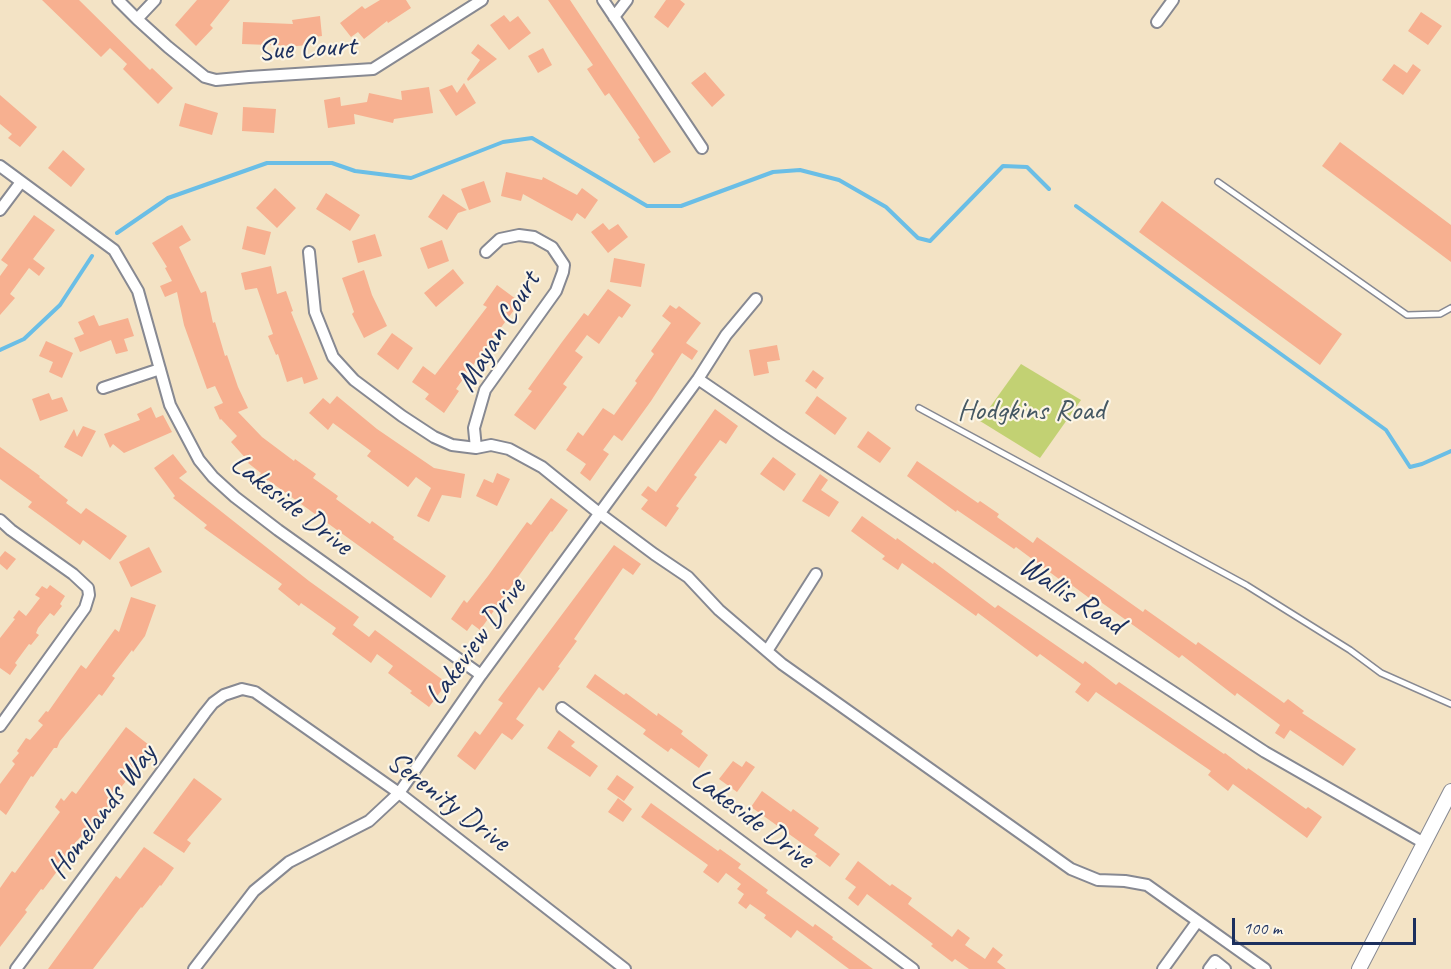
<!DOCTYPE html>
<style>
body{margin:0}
#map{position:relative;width:1451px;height:969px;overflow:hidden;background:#f3e3c5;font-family:Caveat,sans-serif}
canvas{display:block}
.scale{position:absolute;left:1232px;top:918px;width:184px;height:27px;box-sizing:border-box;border:3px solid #1b2f5e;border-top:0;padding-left:8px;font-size:18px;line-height:21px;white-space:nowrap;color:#1b2f5e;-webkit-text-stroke:4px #fcf5e5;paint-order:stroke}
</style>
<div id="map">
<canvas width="1451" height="969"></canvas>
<div class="scale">100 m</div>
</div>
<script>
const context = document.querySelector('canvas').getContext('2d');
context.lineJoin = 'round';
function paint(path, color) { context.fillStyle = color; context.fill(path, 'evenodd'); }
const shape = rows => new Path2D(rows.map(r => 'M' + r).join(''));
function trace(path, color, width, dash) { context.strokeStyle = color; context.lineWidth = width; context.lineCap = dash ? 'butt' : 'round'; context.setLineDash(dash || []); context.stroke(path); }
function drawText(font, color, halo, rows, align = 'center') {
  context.font = font + ' Caveat,sans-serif'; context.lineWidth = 4.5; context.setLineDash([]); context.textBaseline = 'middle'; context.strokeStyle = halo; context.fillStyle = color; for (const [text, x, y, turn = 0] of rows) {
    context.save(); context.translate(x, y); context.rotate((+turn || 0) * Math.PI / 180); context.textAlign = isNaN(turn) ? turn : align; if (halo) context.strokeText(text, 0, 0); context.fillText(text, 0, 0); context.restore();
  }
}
paint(shape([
 [1021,364,1081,400,1040,458,980,421]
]), '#c2d173');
trace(shape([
 [1076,206,1386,430,1410,467,1422,464,1451,451],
 [117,233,168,198,267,163,332,163,355,171,411,178,503,142,532,138,647,206,681,206,773,172,800,170,839,180,886,207,918,238,930,241,1003,166,1027,167,1049,189],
 [0,350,24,339,60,305,92,256]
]), '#6abee6', 4);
paint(shape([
 [42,0,79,0,150,70,152,68,173,88,158,104,123,69,127,64,110,48,101,57],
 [197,0,230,0,210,25,213,28,196,46,175,25],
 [380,0,406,0,411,8,388,23,387,21,364,39,358,32,351,37,340,23,362,6,365,9],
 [548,0,570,0,671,152,654,163,638,139,640,138,609,93,605,96,587,69,593,65],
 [666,0,680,0,685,4,668,28,654,17],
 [1421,12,1442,26,1428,45,1408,31],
 [504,15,510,22,518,16,531,33,509,50,490,25],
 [320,16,322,36,308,38,309,45,297,46,242,44,243,22,293,24,292,20],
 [478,44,497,59,468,81,467,79,480,60,471,53],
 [543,48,552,65,538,73,528,56],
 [1394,64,1407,73,1413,64,1421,70,1403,95,1382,80],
 [705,72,725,95,712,107,691,83],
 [464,83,476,103,456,116,439,90,452,85,457,93],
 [429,87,433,113,394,119,393,123,354,114,355,124,328,128,324,100,340,97,341,106,367,102,369,93,402,100,401,91],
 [0,95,37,127,20,147,8,138,12,134,0,124],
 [185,103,218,113,212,135,179,126],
 [243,107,276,109,274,133,242,131],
 [1340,142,1451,225,1451,262,1322,166],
 [63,150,85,169,71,187,48,168],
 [506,172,542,180,543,177,577,195,582,188,598,200,585,219,577,213,572,221,523,194,521,201,501,196],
 [484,181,491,202,469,210,461,189],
 [275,188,296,208,277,228,256,208],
 [326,193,360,215,350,231,316,209],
 [443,194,467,210,458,213,447,230,428,217],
 [1162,201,1342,334,1320,365,1139,232],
 [34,215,55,230,33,259,45,268,39,276,29,268,10,294,15,298,0,315,0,276,8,265,1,260],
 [603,223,609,230,618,224,628,237,608,253,591,232],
 [182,225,191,240,179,247,201,293,206,291,213,323,215,322,225,356,227,355,238,387,248,408,238,412,262,437,294,461,295,459,316,474,313,478,338,496,336,499,370,524,372,521,394,537,393,539,446,576,431,598,268,480,262,488,254,483,261,473,248,463,249,462,231,442,237,436,221,419,220,420,214,407,223,403,215,386,207,389,184,325,177,292,165,297,160,286,172,281,165,268,167,267,152,243],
 [247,226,271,232,265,255,242,249],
 [375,234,382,256,358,263,352,241],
 [442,240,449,261,428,269,420,248],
 [614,258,645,264,641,287,610,282],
 [271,266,277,294,286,291,293,311,291,312,318,379,304,384,302,377,287,382,278,354,276,355,268,336,273,334,257,288,245,290,241,273],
 [453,269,464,283,436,307,424,293],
 [364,270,372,295,387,326,364,338,352,314,354,312,342,278],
 [497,285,520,302,476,361,456,389,459,391,444,413,425,399,429,394,412,382,423,366,435,375,487,307,483,305],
 [608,289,631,305,622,318,619,316,599,344,587,335,575,351,583,357,563,384,567,387,535,430,514,415,532,391,528,389,562,342,584,313,588,316],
 [670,305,676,309,679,306,701,323,686,343,698,351,692,360,682,353,651,401,622,441,614,435,603,450,609,454,590,481,580,473,586,464,566,450,578,432,583,436,603,408,614,415,637,383,635,381,654,354,651,351,671,323,662,316],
 [94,315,99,326,128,318,134,336,124,339,128,351,116,354,111,340,80,352,74,338,84,334,78,322],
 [392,333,413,348,398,370,377,354],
 [46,341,73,353,62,378,49,372,53,362,39,356],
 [777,345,780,360,767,362,769,373,754,376,749,350],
 [813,370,824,378,816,389,805,381],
 [49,393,52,400,62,397,68,411,40,421,32,399],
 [337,396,377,429,434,468,465,474,461,498,442,495,429,522,417,516,431,488,416,477,408,487,367,456,371,451,333,423,328,430,309,413,323,398,330,404],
 [817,396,847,418,835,435,805,413],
 [151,407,156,418,163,415,172,432,124,453,113,444,110,448,104,434,140,420,137,414],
 [715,409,738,426,726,444,720,440,694,475,697,477,676,506,679,508,666,527,641,509,648,500,641,495,648,486,656,492],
 [83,426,96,431,82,457,64,447,74,429,77,437],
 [868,431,891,448,880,463,857,447],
 [0,447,40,476,39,477,68,500,66,503,81,514,86,508,127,536,110,560,83,540,80,545,42,517,28,507,32,502,0,479],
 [173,454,187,472,179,478,309,581,359,617,353,625,369,637,375,630,447,683,429,707,410,693,412,691,388,673,393,666,377,654,371,663,332,634,336,628,301,603,299,606,278,589,282,584,204,528,207,525,173,498,175,496,154,468],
 [773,457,796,474,784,491,760,474],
 [917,461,978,503,980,501,999,514,997,517,1033,543,1037,537,1143,612,1145,609,1196,645,1198,642,1284,703,1288,699,1304,711,1302,713,1356,749,1343,766,1290,730,1284,739,1275,733,1280,725,1237,693,1235,696,1182,655,1179,658,1098,600,1096,603,1073,586,1071,588,1016,547,1014,549,957,510,956,512,907,476],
 [497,473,510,479,497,506,476,496,484,479,493,483],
 [820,474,828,480,821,490,839,502,829,517,802,501],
 [551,498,568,510,552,532,551,531,480,630,472,624,467,631,451,619,464,600,467,603,488,576,527,522,531,525],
 [862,516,896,540,897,538,933,564,934,562,995,608,998,605,1083,664,1085,661,1116,685,1119,682,1224,754,1225,753,1247,770,1248,768,1306,809,1308,807,1322,817,1307,838,1233,784,1228,791,1208,775,1211,771,1096,692,1088,702,1075,692,1081,684,1040,654,1037,657,978,613,976,616,902,563,898,570,882,559,885,556,851,531],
 [614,545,641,564,633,575,623,568,574,639,577,641,558,667,560,668,543,691,539,687,516,719,524,725,512,740,502,733,475,770,457,756,475,731,480,735,503,703,498,700],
 [149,547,162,572,131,587,119,562],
 [5,551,16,559,7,570,0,564,0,557],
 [50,585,65,596,60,604,62,606,54,616,50,613,38,628,36,633,39,635,31,645,29,644,15,663,17,665,10,675,0,668,0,638,15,619,13,618,19,610,26,616,40,598,35,595,42,586,47,589],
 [131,597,156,605,145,636,133,652,132,650,112,676,115,678,102,696,99,694,60,741,57,748,54,748,33,777,31,776,6,815,0,810,0,784,15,764,12,761,19,753,17,751,26,738,30,740,43,725,38,721,46,711,48,712,81,665,86,669,115,629,119,632],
 [595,674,624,695,626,693,657,716,658,713,683,731,681,734,708,755,699,768,671,748,668,752,643,734,646,730,586,687],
 [126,727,149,745,145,751,148,753,122,786,96,823,94,822,75,843,59,865,61,866,43,890,41,889,25,910,27,912,0,947,0,888,12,871,15,873,60,812,55,807,61,798,64,801,72,791,76,794],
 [559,730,575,742,571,746,598,766,590,777,547,748],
 [733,761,742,767,746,761,755,767,737,792,719,779],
 [617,775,634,787,624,801,607,789],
 [194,778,222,799,187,840,191,843,184,853,153,833],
 [762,791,791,812,793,809,819,828,814,835,840,854,830,867,815,856,817,854,751,807],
 [618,798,632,809,623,822,608,812],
 [651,803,718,851,720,849,741,864,738,868,768,890,766,893,813,927,815,924,833,937,832,939,873,969,849,969,797,930,791,938,764,918,766,915,750,904,746,909,738,903,744,894,737,889,741,884,726,873,718,883,703,872,708,865,641,817],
 [144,847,174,868,161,886,160,885,142,908,141,907,93,969,48,969,116,876,120,879],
 [858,861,890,886,892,884,912,898,908,904,952,937,958,929,970,938,965,945,985,959,993,947,1003,955,997,962,1006,969,969,969,955,959,952,962,931,946,933,944,867,894,858,906,848,898,856,887,845,879]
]), '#f7b090');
const service = shape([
 [1218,182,1407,315,1440,314,1451,308],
 [919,408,1246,585,1350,650,1381,673,1451,704]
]);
const minor = shape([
 [118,0,137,19,155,0],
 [603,0,702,148],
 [614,17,627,0],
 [137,19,168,47,205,77,216,80,249,77,373,69,482,0],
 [1157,22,1173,0],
 [0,166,114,250,138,291,170,405,199,460,213,477,235,497,278,530,481,675],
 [0,210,21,182],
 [309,252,315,312,333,357,354,380,402,416,434,437,452,445,476,448,491,445,509,449,542,467,599,513,654,554,688,577,719,610,782,664,1071,869,1098,880,1125,881,1147,885,1265,969],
 [698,379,780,435,1265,752,1424,843],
 [103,388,160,369],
 [476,448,474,428,485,390,556,291,563,272,564,265,552,247,534,237,519,235,500,239,486,252],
 [0,520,11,530,73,574,88,588,89,595,85,608,0,726],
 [767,651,816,574],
 [562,708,913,969],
 [16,969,205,713,213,703,224,695,242,689,255,692,399,793,625,969],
 [194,969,254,891,271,877,289,862,369,821,399,793,481,675,698,379,726,335,756,299],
 [1163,969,1197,922],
 [1209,969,1215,961,1225,969]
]);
const tertiary = shape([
 [1359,969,1451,791]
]);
trace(service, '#878992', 8);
trace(minor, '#878992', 14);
trace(tertiary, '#878992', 16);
trace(service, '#fff', 5);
trace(minor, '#fff', 10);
trace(tertiary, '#fff', 14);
drawText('30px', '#1b2f5e', '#fcf5e5', [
 ["Sue Court",307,49,-3],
 ["Mayan Court",499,332,-59],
 ["Lakeside Drive",291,505,38],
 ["Wallis Road",1071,596,33],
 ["Lakeview Drive",476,642,-54],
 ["Serenity Drive",448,802,37],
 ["Homelands Way",103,812,-53],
 ["Lakeside Drive",752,819,37]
]);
drawText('30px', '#455863', '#fcf5e5', [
 ["Hodgkins Road",1031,411]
]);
</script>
